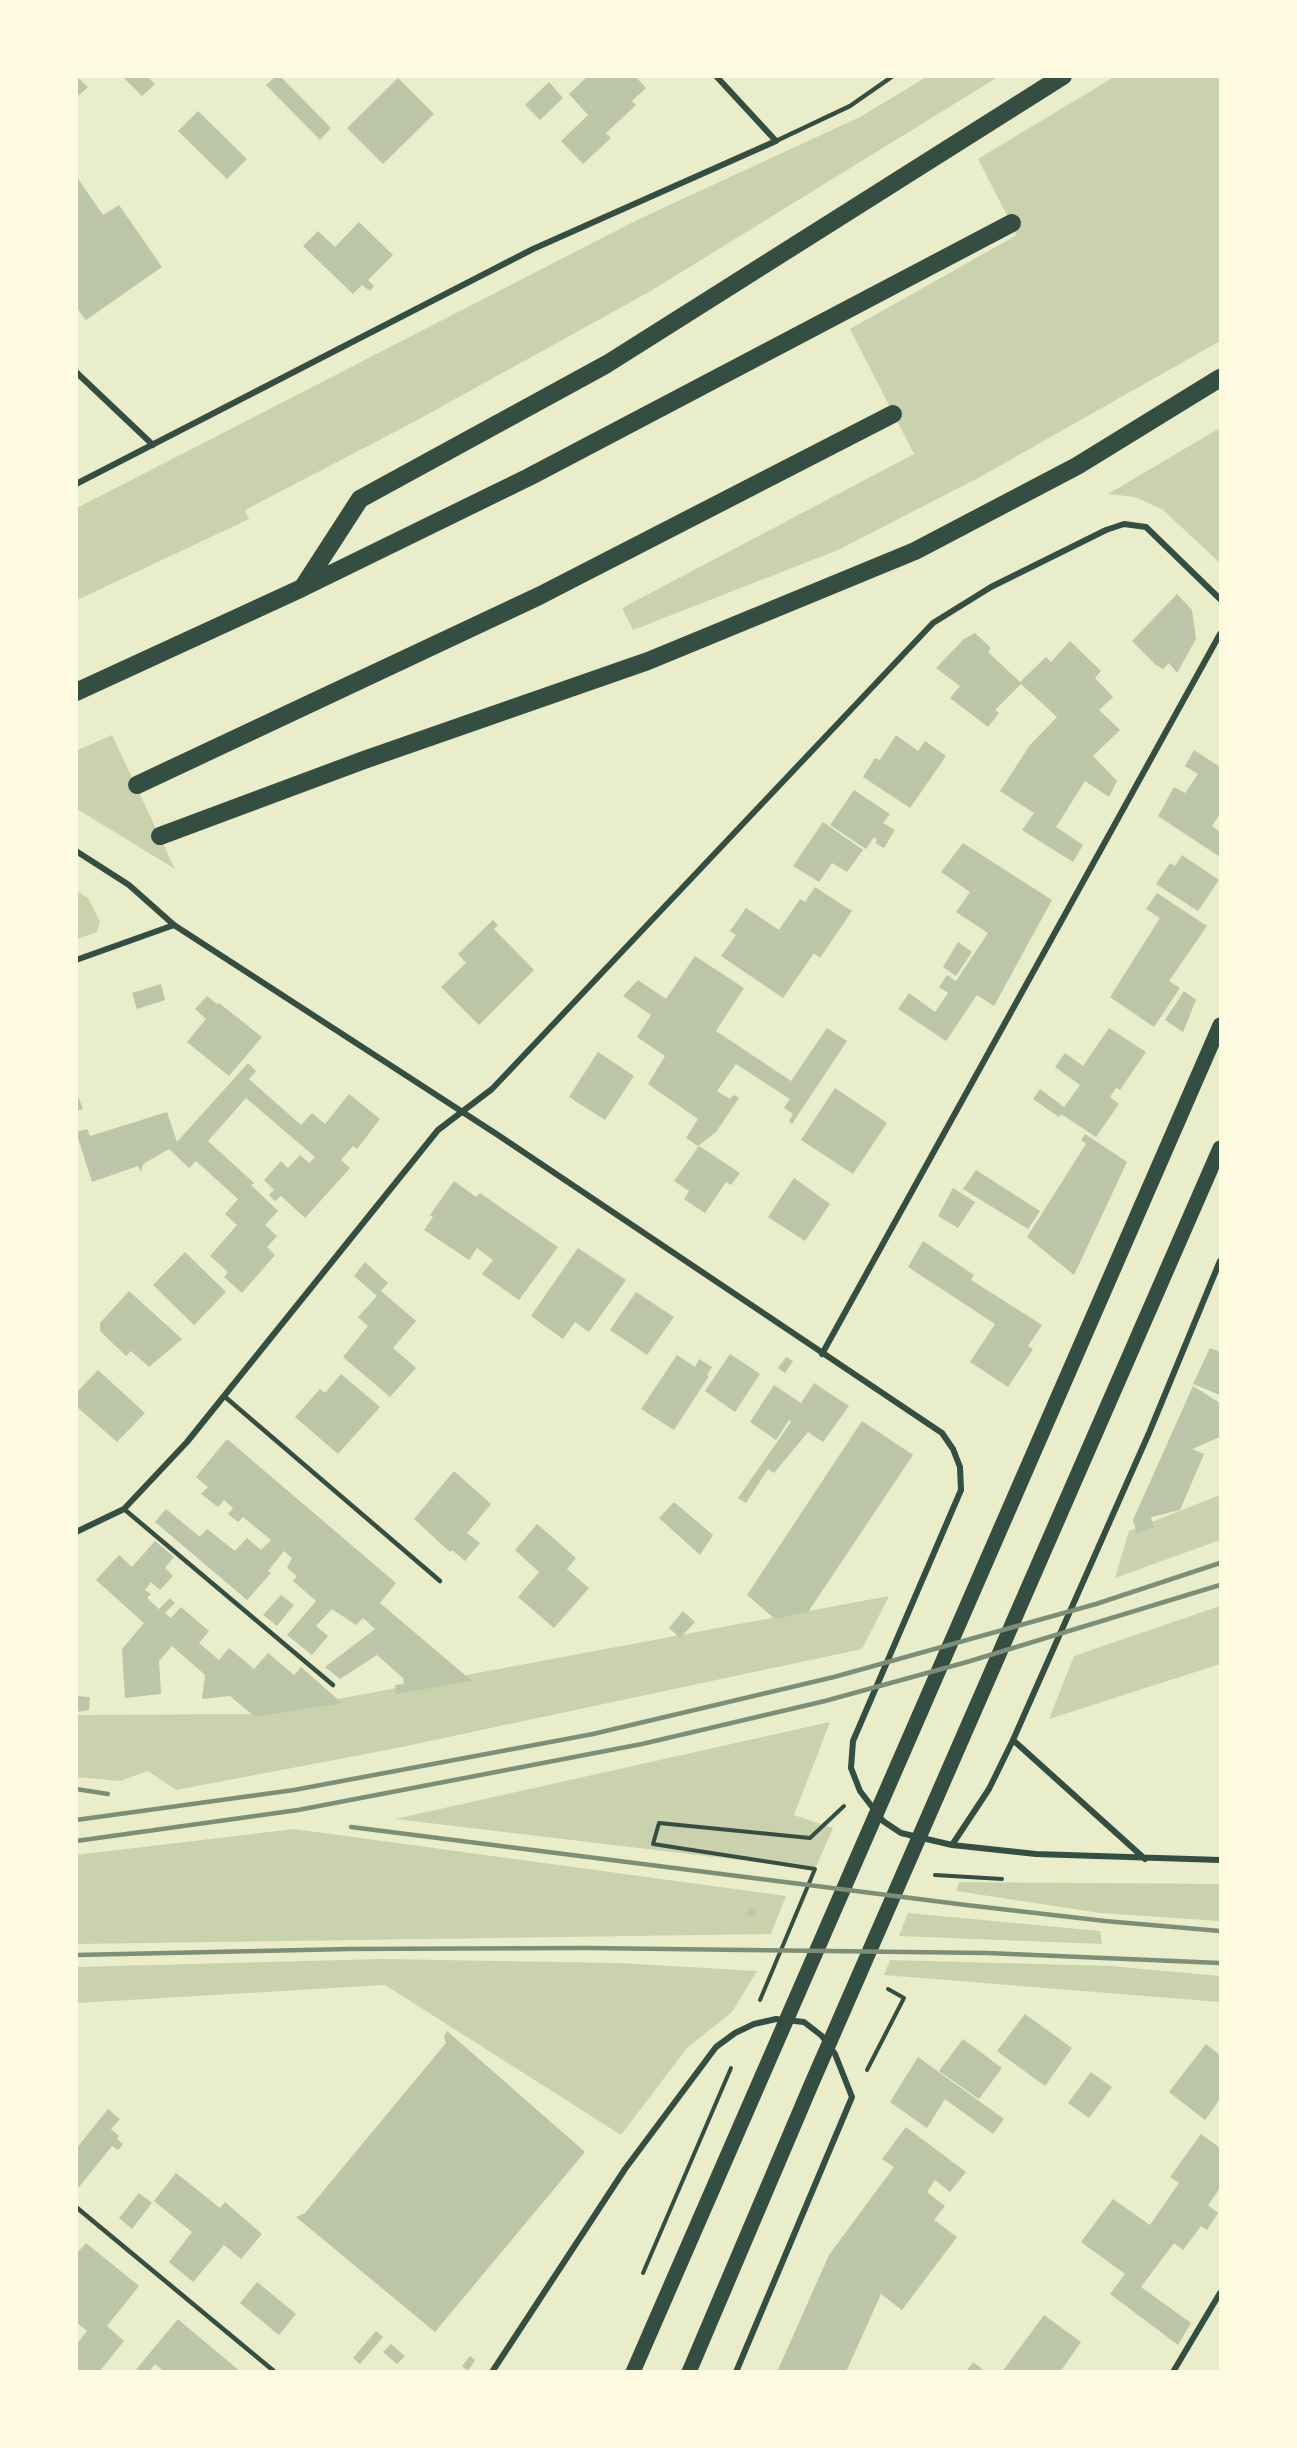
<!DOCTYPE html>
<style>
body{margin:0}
#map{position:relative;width:1297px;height:2448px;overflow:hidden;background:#e9edc9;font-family:"Fira Sans",sans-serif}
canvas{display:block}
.frame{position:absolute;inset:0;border:78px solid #fefae0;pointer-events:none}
</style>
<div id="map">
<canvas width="1297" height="2448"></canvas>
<div class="frame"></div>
</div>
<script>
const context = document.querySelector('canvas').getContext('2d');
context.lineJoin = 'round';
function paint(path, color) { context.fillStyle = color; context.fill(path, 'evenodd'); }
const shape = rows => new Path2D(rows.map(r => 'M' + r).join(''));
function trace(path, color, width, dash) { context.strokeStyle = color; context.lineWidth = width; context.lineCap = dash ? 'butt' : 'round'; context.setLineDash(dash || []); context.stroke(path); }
paint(shape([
 [928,76,998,77,649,292,410,424,245,510,249,519,77,600,77,508,637,220,860,117],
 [1114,77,1220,77,1220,341,980,477,838,550,633,630,622,608,914,454,850,329,1017,235,978,159],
 [1220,428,1220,563,1163,510,1135,497,1108,494],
 [112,735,175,869,77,809,76,751],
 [77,891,88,898,100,922,97,932,77,939],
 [1220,1495,1220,1540,1115,1578,1129,1531],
 [889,1596,862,1649,392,1749,176,1790,148,1771,120,1781,77,1777,76,1715,258,1714],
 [1220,1606,1220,1664,1049,1719,1074,1656],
 [830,1722,794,1815,833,1828,815,1869,395,1819],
 [294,1829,786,1896,771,1934,77,1944,76,1855],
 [959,1882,1220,1884,1220,1921,1100,1913,956,1891],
 [908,1913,1100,1931,1102,1944,899,1936],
 [382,1959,619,1963,757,1971,732,2012,687,2048,621,2135,385,1985,77,2003,77,1967],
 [890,1960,1110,1966,1220,1976,1220,2002,884,1975]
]), '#cad2ad');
paint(shape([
 [76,76,88,87,76,98],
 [122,76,147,76,155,84,142,96],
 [276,76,280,76,331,128,320,140,266,85],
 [588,76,635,76,646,88,632,101,636,105,606,133,611,138,583,164,561,141,588,115,569,94],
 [398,78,434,114,383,164,347,128],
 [549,82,563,98,540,120,525,105],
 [198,111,247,159,227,179,178,131],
 [76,176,103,215,119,205,162,267,86,320,76,307],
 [359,222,393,255,368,280,374,286,370,291,362,285,353,294,303,246,318,231,335,247],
 [1177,594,1192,610,1196,639,1177,673,1169,663,1163,669,1156,665,1132,641],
 [975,633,991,648,988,652,1020,682,1046,657,1051,662,1070,641,1101,671,1095,678,1113,697,1099,710,1120,730,1093,756,1117,781,1109,797,1085,781,1056,827,1083,845,1073,862,1022,830,1034,813,1000,791,1030,745,1057,717,1021,684,995,710,999,713,988,727,950,698,960,686,936,668,964,639],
 [896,735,918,751,925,741,946,756,910,808,863,777,875,758,880,760],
 [1194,750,1220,767,1220,814,1212,826,1220,832,1220,857,1158,816,1174,787,1185,793,1198,774,1185,766],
 [854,790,890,814,883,823,895,830,884,848,875,843,877,840,874,837,866,849,830,825],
 [823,822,863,850,847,872,832,863,819,882,793,866],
 [963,843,1052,900,994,1006,977,995,946,1041,898,1009,909,993,935,1012,948,993,939,987,947,975,956,981,988,933,956,912,970,892,941,872],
 [1182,855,1219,880,1198,911,1156,884,1170,863,1175,866],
 [815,887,852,911,820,958,814,953,783,998,721,956,736,935,730,931,746,908,779,930,800,899,805,902],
 [1157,893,1207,926,1169,981,1180,988,1154,1027,1110,997,1160,918,1146,909],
 [493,920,498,925,494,929,534,970,479,1025,441,987,466,963,458,954],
 [958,942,972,952,956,976,943,967],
 [695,956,744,988,716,1031,791,1081,827,1028,847,1041,792,1124,789,1121,793,1114,784,1108,790,1099,736,1064,717,1091,730,1099,734,1095,739,1098,716,1132,698,1146,686,1138,698,1119,648,1084,665,1056,637,1037,651,1015,623,996,638,980,666,999],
 [161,984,165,1000,137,1009,132,993],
 [1184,991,1196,1000,1183,1032,1165,1020],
 [207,996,217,1004,219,1003,262,1037,229,1076,187,1042,206,1019,195,1009],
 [1109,1028,1146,1052,1120,1090,1116,1088,1110,1097,1119,1104,1096,1137,1061,1114,1059,1117,1033,1099,1040,1089,1064,1107,1080,1085,1055,1067,1065,1053,1083,1066],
 [598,1052,634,1076,605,1120,569,1097],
 [248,1063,256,1071,249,1079,301,1125,312,1113,325,1124,349,1094,380,1119,357,1149,353,1146,341,1160,350,1168,305,1218,281,1196,275,1201,269,1195,274,1190,264,1180,281,1161,288,1168,300,1155,309,1163,315,1157,246,1098,208,1141,254,1183,251,1185,278,1211,265,1225,277,1236,267,1247,275,1255,242,1293,224,1277,228,1272,210,1256,237,1225,225,1214,238,1199,196,1161,189,1168,169,1149,143,1164,141,1172,138,1166,92,1182,76,1132,87,1129,90,1136,167,1112,177,1142],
 [835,1088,887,1123,853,1174,801,1140],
 [76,1091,83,1109,76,1111],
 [1085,1134,1127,1162,1074,1275,1027,1237,1086,1144,1081,1140],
 [699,1146,740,1173,731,1185,726,1182,705,1213,684,1199,689,1191,674,1181],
 [976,1170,1040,1211,1028,1229,963,1189],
 [794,1178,830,1204,805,1241,768,1217],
 [454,1181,476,1197,480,1193,558,1247,519,1300,482,1274,493,1260,477,1248,469,1260,424,1230,433,1217,430,1215],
 [953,1188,975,1202,958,1228,938,1216],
 [923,1241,974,1275,971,1280,1042,1325,1028,1346,1033,1349,1008,1387,970,1362,995,1324,908,1267],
 [578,1248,626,1280,589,1332,575,1322,563,1339,531,1316],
 [185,1252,226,1292,194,1325,153,1285],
 [365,1262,388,1283,381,1291,416,1321,393,1348,416,1368,390,1397,343,1357,368,1326,358,1317,377,1296,354,1276],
 [129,1291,182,1339,149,1367,131,1351,126,1356,100,1331,100,1323],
 [636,1292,674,1317,647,1355,610,1330],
 [1210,1348,1220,1352,1220,1395,1193,1384],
 [730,1354,760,1374,735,1412,705,1391],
 [677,1355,695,1367,699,1359,712,1367,707,1375,709,1376,674,1430,641,1409],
 [786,1357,793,1361,785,1373,778,1368],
 [98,1370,145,1413,117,1442,76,1406,76,1393],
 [341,1374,380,1407,338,1454,295,1417,320,1389,325,1393],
 [814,1383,849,1406,823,1442,808,1432,774,1473,768,1469,746,1503,738,1498,791,1422,789,1420,776,1440,750,1422,774,1385,801,1403],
 [1193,1386,1220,1403,1220,1437,1192,1449,1204,1454,1180,1510,1151,1517,1154,1527,1137,1534,1133,1520],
 [862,1421,913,1455,808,1612,775,1619,747,1595],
 [227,1439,396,1583,380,1603,472,1681,396,1694,395,1685,404,1684,403,1678,377,1655,340,1679,325,1667,375,1629,363,1618,356,1625,332,1609,316,1626,328,1636,312,1655,287,1635,316,1601,293,1581,297,1576,287,1568,292,1558,284,1551,268,1571,271,1573,247,1600,155,1522,166,1509,200,1537,207,1529,235,1551,247,1538,261,1550,271,1540,243,1517,238,1522,228,1514,233,1508,224,1500,218,1507,201,1494,208,1487,196,1477],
 [454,1471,491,1504,467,1533,480,1543,465,1561,452,1550,450,1552,414,1519],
 [674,1502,713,1535,700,1555,659,1518],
 [537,1524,576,1558,567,1569,589,1588,554,1628,518,1597,539,1572,515,1550],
 [155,1541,174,1557,165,1568,173,1576,160,1590,151,1582,145,1590,151,1594,147,1598,159,1609,170,1598,175,1603,165,1613,171,1618,181,1607,209,1631,199,1643,219,1660,229,1648,254,1669,268,1653,294,1675,301,1667,342,1703,255,1717,230,1696,202,1699,205,1675,172,1646,159,1661,161,1694,125,1698,122,1649,144,1623,96,1580,119,1555,132,1567],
 [281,1595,294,1605,277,1626,263,1615],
 [683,1611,695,1622,680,1638,669,1628],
 [76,1696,90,1697,89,1710,76,1712],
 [749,1908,756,1909,755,1916,747,1915],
 [1025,2014,1072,2048,1045,2086,997,2051],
 [447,2031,585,2152,435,2332,296,2217,305,2213,446,2043,444,2036],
 [963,2039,1002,2068,979,2099,939,2071],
 [1206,2044,1220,2055,1220,2099,1205,2120,1169,2092],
 [918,2057,1004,2119,993,2134,945,2099,927,2128,890,2102],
 [1091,2072,1112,2087,1089,2118,1068,2103],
 [108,2109,120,2119,111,2129,119,2136,117,2139,123,2144,118,2150,112,2146,79,2187,76,2185,76,2149],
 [906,2127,966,2172,950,2192,935,2180,927,2192,945,2206,934,2220,957,2237,902,2310,881,2294,846,2372,777,2372,829,2255,894,2167,882,2159],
 [1201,2134,1220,2148,1220,2188,1208,2205,1218,2213,1207,2230,1201,2226,1183,2250,1174,2243,1141,2287,1191,2323,1178,2345,1110,2294,1125,2274,1081,2242,1113,2199,1150,2225,1179,2183,1170,2177],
 [176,2173,220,2208,225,2202,262,2234,241,2259,224,2245,193,2282,169,2262,192,2232,154,2201],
 [139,2193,152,2203,132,2229,119,2218],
 [86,2243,139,2286,107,2326,124,2341,99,2372,76,2372,76,2345,87,2331,76,2322,76,2254],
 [257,2282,296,2314,279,2335,240,2303],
 [1044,2315,1081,2342,1060,2372,1002,2372],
 [178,2319,186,2326,241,2372,165,2372,155,2364,149,2372,134,2372],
 [376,2331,383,2337,360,2364,353,2358],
 [391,2344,405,2356,397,2364,383,2352],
 [470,2356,475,2360,468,2371,462,2366],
 [973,2362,986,2372,966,2372]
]), '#bcc5a7');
trace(shape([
 [935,1875,1002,1879],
 [760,2000,815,1869,653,1844,659,1823,810,1838,844,1806],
 [867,2070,904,1998,888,1989],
 [643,2273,731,2068]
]), '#344e41', 4);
trace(shape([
 [776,141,850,106,893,76],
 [224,1396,440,1581],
 [124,1509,333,1685],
 [76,2207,275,2372]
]), '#344e41', 4.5);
trace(shape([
 [76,372,153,445],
 [76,484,533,249,776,141,716,76],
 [76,851,129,885,174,925,498,1135,942,1433,953,1449,960,1467,961,1490,853,1741,851,1768,860,1791,883,1821,901,1833,952,1845,1036,1854,1220,1860],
 [76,960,174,925],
 [822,1354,1220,634],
 [76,1532,124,1509,187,1442,438,1130,492,1089,933,623,991,587,1106,530,1124,524,1146,527,1220,599],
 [1013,1740,1145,1859],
 [952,1845,989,1789,1013,1740,1149,1433,1220,1261],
 [492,2372,625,2169,716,2047,735,2033,754,2024,776,2019,804,2022,822,2036,835,2054,852,2097,736,2372],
 [1173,2372,1220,2293]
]), '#344e41', 6);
trace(shape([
 [633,2372,1220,1025],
 [689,2372,811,2085,1220,1148]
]), '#344e41', 15);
trace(shape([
 [303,587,360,499,607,364,1063,76],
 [76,692,302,588,529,477,1012,223],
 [137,785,539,596,893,414],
 [160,836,364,760,648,661,915,551,1077,466,1220,378]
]), '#344e41', 18);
trace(shape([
 [76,1789,108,1794],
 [76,1820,294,1790,593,1734,834,1677,1096,1604,1220,1563],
 [351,1827,966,1905,1105,1921,1220,1931],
 [76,1841,298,1810,642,1744,825,1701,967,1662,1220,1585],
 [76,1955,349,1949,586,1948,987,1953,1220,1963]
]), '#7c8e77', 4.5);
</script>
